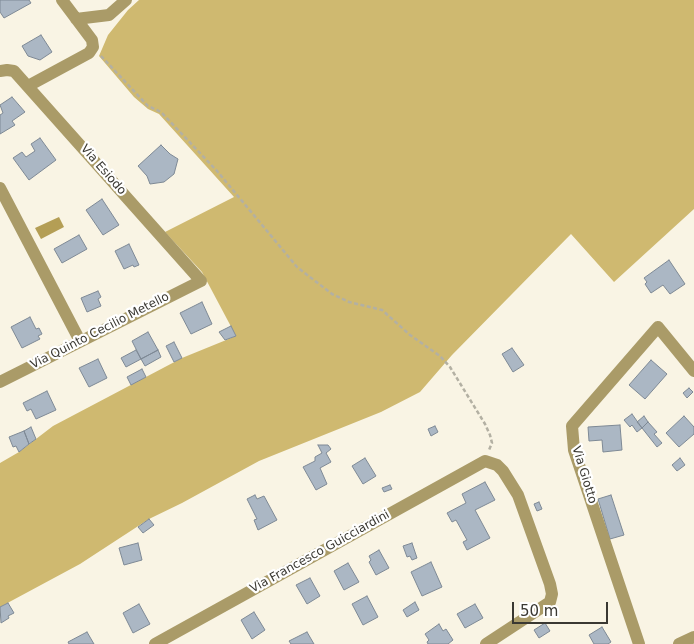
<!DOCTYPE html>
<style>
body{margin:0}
#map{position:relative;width:694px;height:644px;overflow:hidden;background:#f9f4e4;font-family:"DejaVu Sans",sans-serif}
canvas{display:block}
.scale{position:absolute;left:512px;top:602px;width:96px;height:22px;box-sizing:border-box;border:2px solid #3a3832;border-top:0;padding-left:6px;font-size:15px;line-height:18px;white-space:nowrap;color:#3a3832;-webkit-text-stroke:4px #fff;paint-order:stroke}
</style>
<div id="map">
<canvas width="694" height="644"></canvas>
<div class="scale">50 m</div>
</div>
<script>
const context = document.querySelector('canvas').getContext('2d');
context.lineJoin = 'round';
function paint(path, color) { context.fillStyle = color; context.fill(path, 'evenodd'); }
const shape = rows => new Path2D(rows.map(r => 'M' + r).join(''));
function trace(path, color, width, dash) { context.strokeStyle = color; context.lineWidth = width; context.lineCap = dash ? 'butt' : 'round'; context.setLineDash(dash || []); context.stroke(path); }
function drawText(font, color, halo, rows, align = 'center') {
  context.font = font + ' "DejaVu Sans",sans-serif'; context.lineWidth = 4.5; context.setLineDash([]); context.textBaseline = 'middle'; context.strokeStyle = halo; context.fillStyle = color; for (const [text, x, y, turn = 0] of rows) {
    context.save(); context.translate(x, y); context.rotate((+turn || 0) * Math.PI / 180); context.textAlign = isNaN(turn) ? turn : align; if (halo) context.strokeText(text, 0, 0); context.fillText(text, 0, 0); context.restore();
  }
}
paint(shape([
 [139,0,694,0,694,209,614,282,571,234,452,355,420,392,381,412,259,461,182,503,149,519,80,564,0,607,0,463,19,452,53,426,182,358,236,336,202,272,165,232,234,197,159,114,148,109,134,97,99,56,108,35,128,10]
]), '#cfb970');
paint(shape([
 [59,217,64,227,41,239,35,228]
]), '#b49e55');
const building = shape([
 [0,0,29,0,31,3,4,18,0,12,0,0],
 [41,35,52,52,40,60,28,56,22,46,41,35],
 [12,97,25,112,12,121,15,125,0,134,0,115,3,113,0,105,12,97],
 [40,138,56,160,29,180,13,158,22,152,26,157,35,151,31,144,40,138],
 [161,145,170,154,178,159,174,174,164,182,150,184,147,176,138,166,161,145],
 [102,199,119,225,103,235,86,210,102,199],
 [79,235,87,249,62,263,54,249,79,235],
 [129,244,139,265,134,267,133,265,124,269,115,251,129,244],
 [669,260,685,284,670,294,663,285,651,293,645,284,647,282,644,278,669,260],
 [98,291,101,297,98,299,101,306,87,312,81,298,98,291],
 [202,302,212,324,191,334,180,313,202,302],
 [30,317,36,329,39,328,42,334,38,336,40,339,22,348,11,327,30,317],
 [231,326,236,336,225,340,219,332,231,326],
 [148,332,158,350,141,359,132,341,148,332],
 [174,342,182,358,174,362,166,346,174,342],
 [512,348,524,365,513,372,502,354,512,348],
 [136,350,141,359,126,367,121,358,136,350],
 [158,350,161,357,145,366,141,359,158,350],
 [98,359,107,378,89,387,79,368,98,359],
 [651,360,667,374,645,399,629,385,651,360],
 [142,369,146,377,131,385,127,377,142,369],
 [689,388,693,392,687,398,683,393,689,388],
 [47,391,56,410,36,419,31,409,27,411,23,403,47,391],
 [632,414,642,428,637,432,632,425,630,427,624,420,632,414],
 [644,416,648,422,642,428,637,422,644,416],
 [684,416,694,427,694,434,679,447,666,433,684,416],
 [648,422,657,432,654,434,662,443,657,447,642,428,648,422],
 [620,425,622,450,603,452,602,440,589,441,588,427,620,425],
 [435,426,438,432,431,436,428,429,435,426],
 [31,427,36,439,29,444,24,431,31,427],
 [24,431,29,444,19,452,16,446,13,447,9,437,24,431],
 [318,445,328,445,331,449,326,453,331,462,320,468,327,484,316,490,303,467,315,461,315,457,322,453,318,445],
 [365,458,376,476,363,484,352,466,365,458],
 [680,458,685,465,677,471,672,465,680,458],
 [485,482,495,500,475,510,490,538,467,550,463,542,467,540,456,520,452,522,447,513,466,503,462,494,485,482],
 [390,485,392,489,384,492,382,488,390,485],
 [255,495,257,499,264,496,277,520,258,530,254,520,257,519,247,499,255,495],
 [611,495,624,535,610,539,598,499,611,495],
 [539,502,542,509,537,511,534,504,539,502],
 [149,519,154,525,143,533,138,527,149,519],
 [138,543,142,560,124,565,119,548,138,543],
 [412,543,417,558,412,560,410,556,407,557,403,546,412,543],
 [379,550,389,568,376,575,369,562,371,560,369,556,379,550],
 [431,562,442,587,422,596,411,572,431,562],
 [348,563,359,582,344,590,334,571,348,563],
 [310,578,320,596,307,604,296,585,310,578],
 [367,596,378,617,363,625,352,604,367,596],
 [415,602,419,610,407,617,403,610,415,602],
 [8,603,14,613,8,616,9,618,1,623,0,607,8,603],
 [139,604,150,624,133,633,123,613,139,604],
 [475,604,483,618,465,628,457,614,475,604],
 [254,612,265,630,252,639,241,620,254,612],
 [545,623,550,631,539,638,534,630,545,623],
 [439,624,443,631,446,629,453,640,448,644,428,644,427,642,429,640,425,634,439,624],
 [602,627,611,642,608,644,594,644,589,635,602,627],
 [87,632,94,644,69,644,68,642,87,632],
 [307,632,314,644,291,644,289,641,307,632]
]);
paint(building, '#abb7c4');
trace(building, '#7e8995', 1);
trace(shape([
 [101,56,148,106,161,112,217,171,297,267,332,294,349,302,382,310,410,335,440,356,450,367,485,424,490,435,492,443,489,450]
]), '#b3b0a3', 2.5, [4, 2.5]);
trace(shape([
 [76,19,109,15,126,0],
 [0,71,7,70,14,71,201,281,0,382],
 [28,86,89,53,93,47,92,40,62,0],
 [0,188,80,341],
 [155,644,485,461,497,465,503,471,518,495,550,584,552,594,550,602,486,644],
 [639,644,574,450,572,426,658,327,694,371],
 [679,644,694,637]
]), '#aa9b68', 12);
drawText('12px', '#3a3832', '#fff', [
 ["Via Esiodo",103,170,49],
 ["Via Quinto Cecilio Metello",100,331,-27],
 ["Via Giotto",584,475,73],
 ["Via Francesco Guicciardini",320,552,-29]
]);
</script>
